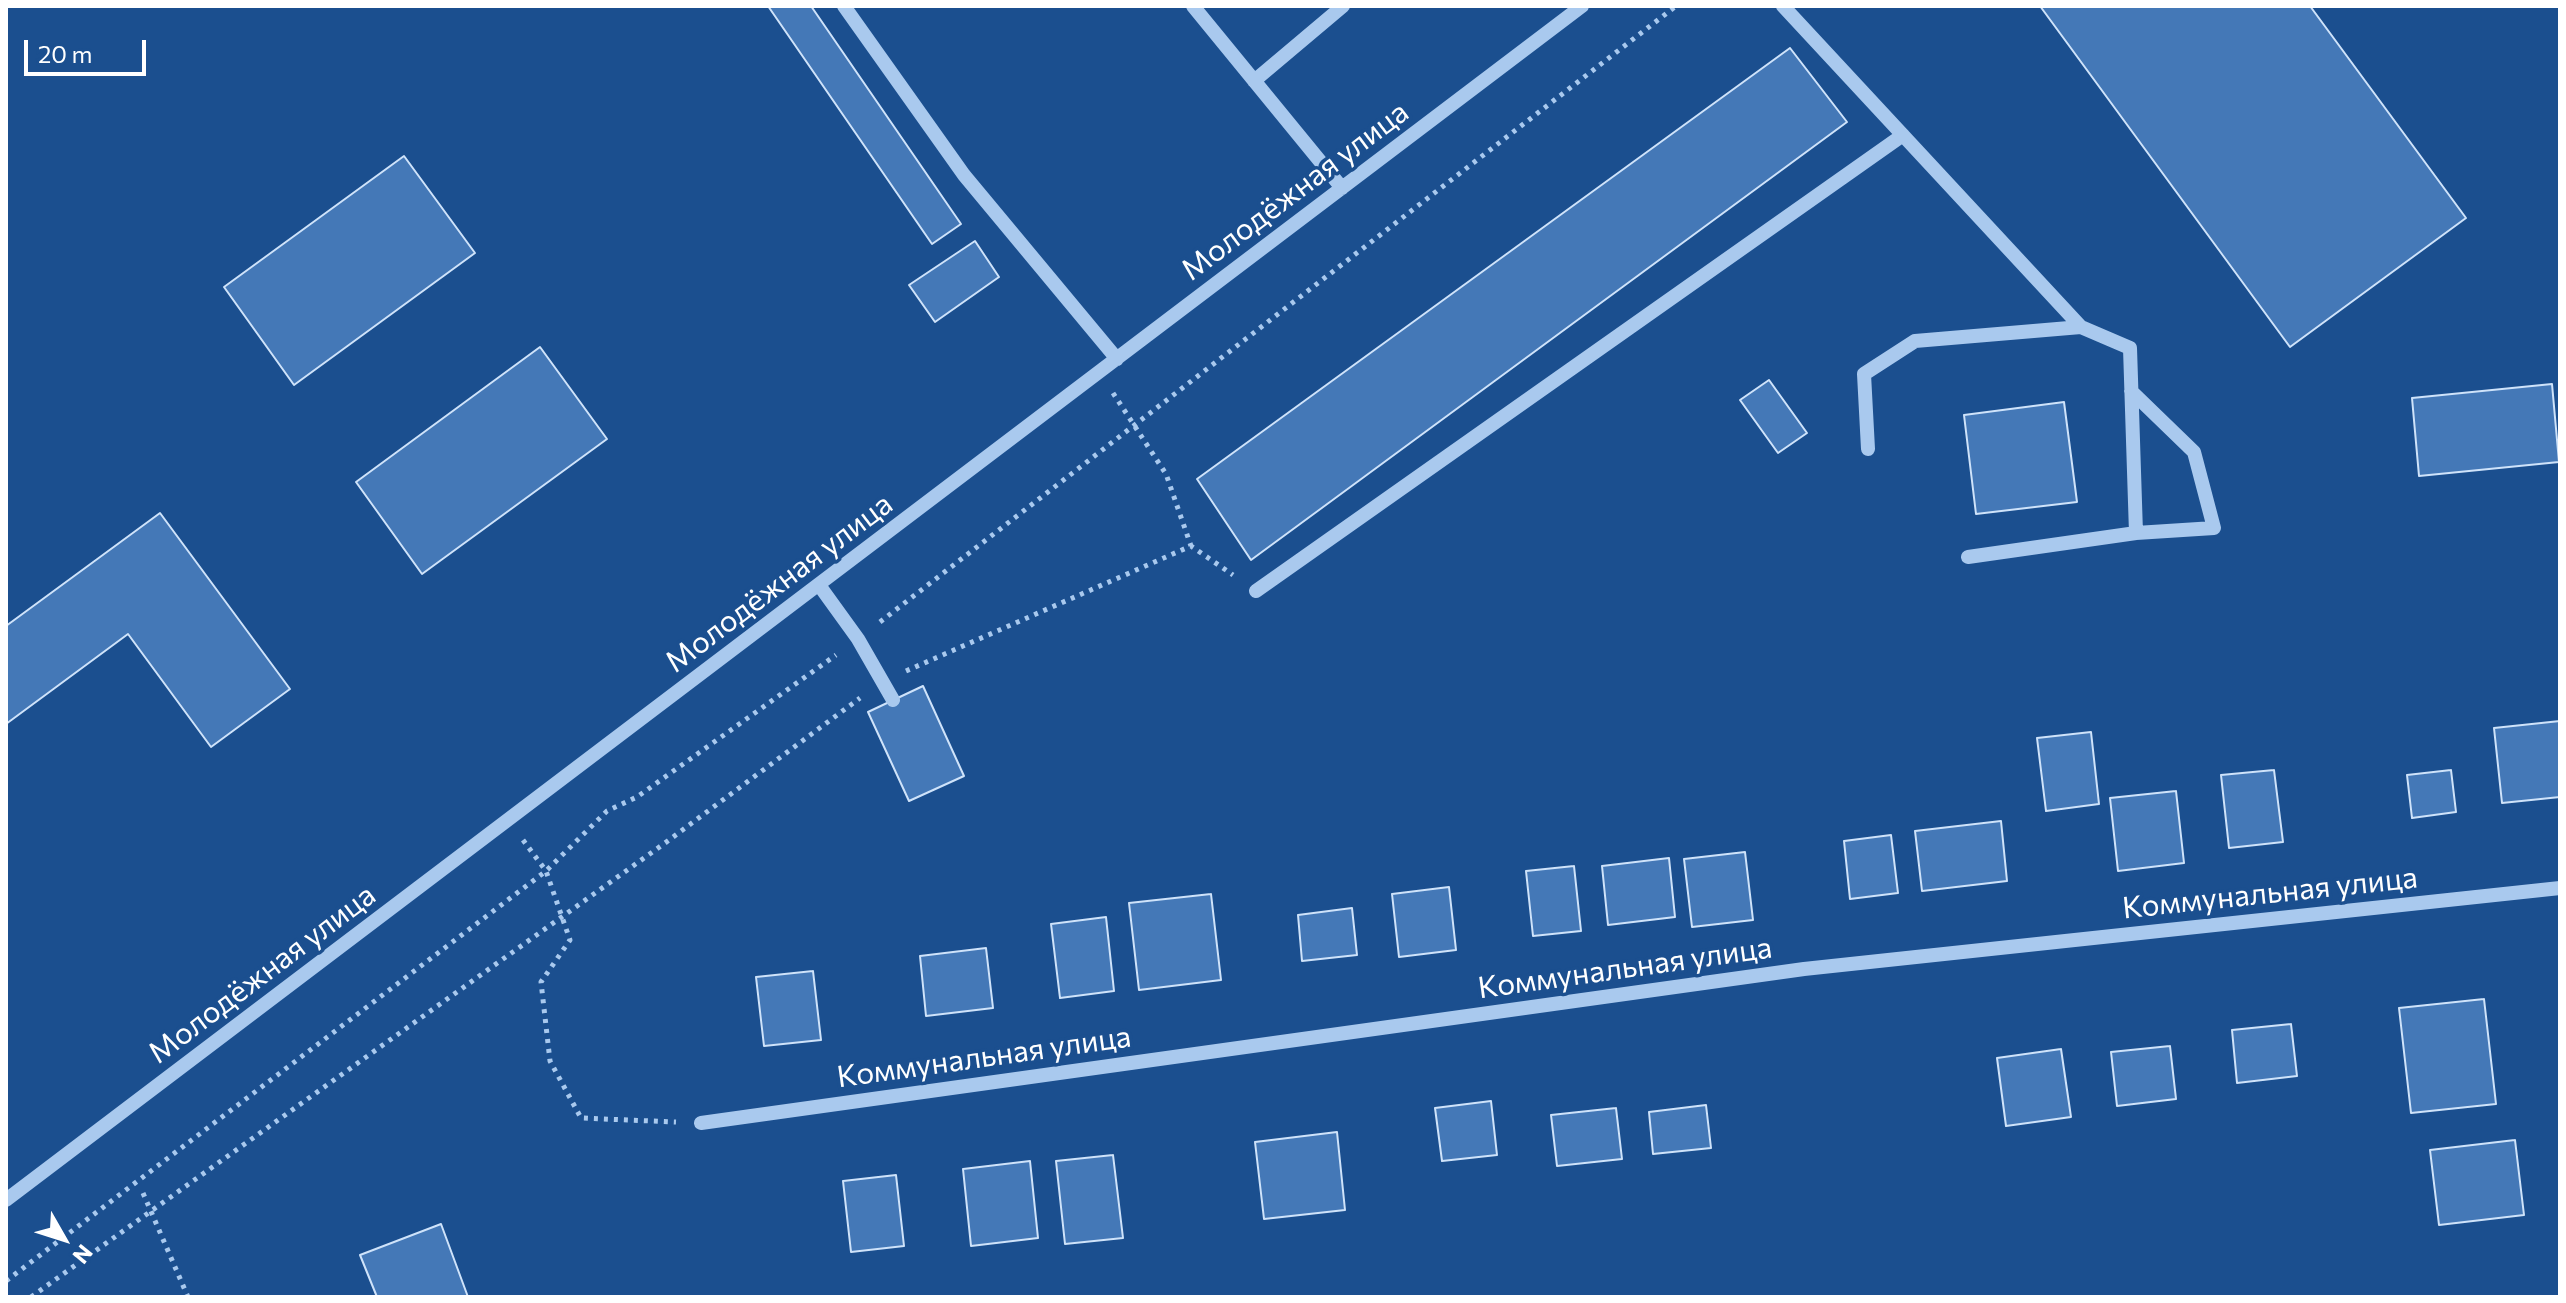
<!DOCTYPE html>
<meta charset="utf-8">
<style>
body{margin:0}
#map{position:relative;width:2566px;height:1303px;overflow:hidden;background:#1b4f8f;font-family:Commissioner,sans-serif}
canvas{display:block}
.frame{position:absolute;inset:0;border:8px solid #fff;pointer-events:none}
.north{position:absolute;left:24px;top:1199px;width:80px;height:80px;-webkit-text-stroke:6px #1b4f8f;paint-order:stroke;rotate:129deg;font-size:22px;font-weight:700;line-height:32px;text-align:center;color:#fff}
.north::after{content:'';display:block;margin:auto;width:28px;height:36px;background:#fff;clip-path:polygon(50% 0,100% 100%,50% 72%,0 100%)}
.scale{position:absolute;left:24px;top:40px;width:122px;height:36px;box-sizing:border-box;border:4px solid #fff;border-top:0;padding-left:10px;font-size:24px;line-height:28px;white-space:nowrap;color:#fff;-webkit-text-stroke:6px #1b4f8f;paint-order:stroke}
</style>
<div id="map">
<canvas width="2566" height="1303"></canvas>
<div class="frame"></div>
<div class="north">N</div>
<div class="scale">20 m</div>
</div>
<script>
const context = document.querySelector('canvas').getContext('2d');
context.lineJoin = 'round';
function paint(path, color) { context.fillStyle = color; context.fill(path, 'evenodd'); }
const shape = rows => new Path2D(rows.map(r => 'M' + r).join(''));
function trace(path, color, width, dash) { context.strokeStyle = color; context.lineWidth = width; context.lineCap = dash ? 'butt' : 'round'; context.setLineDash(dash || []); context.stroke(path); }
function drawText(font, color, halo, rows, align = 'center') {
  context.font = font + ' Commissioner,sans-serif'; context.lineWidth = 7; context.setLineDash([]); context.textBaseline = 'middle'; context.strokeStyle = halo; context.fillStyle = color; for (const [text, x, y, turn = 0] of rows) {
    context.save(); context.translate(x, y); context.rotate((+turn || 0) * Math.PI / 180); context.textAlign = isNaN(turn) ? turn : align; if (halo) context.strokeText(text, 0, 0); context.fillText(text, 0, 0); context.restore();
  }
}
const building = shape([
 [768,6,811,6,961,224,932,244,768,6],
 [2040,6,2310,6,2466,218,2290,347,2040,6],
 [1790,48,1847,122,1251,560,1197,479,1790,48],
 [404,156,475,253,294,385,224,287,404,156],
 [975,241,999,277,935,322,909,285,975,241],
 [540,347,607,439,422,574,356,482,540,347],
 [1769,380,1807,433,1778,453,1740,400,1769,380],
 [2552,384,2559,462,2419,476,2412,398,2552,384],
 [2064,402,2077,502,1976,514,1964,415,2064,402],
 [160,513,290,689,211,747,128,634,6,724,6,626,160,513],
 [923,686,964,776,909,801,868,712,923,686],
 [2560,721,2560,797,2502,803,2494,728,2560,721],
 [2091,732,2099,804,2046,811,2037,738,2091,732],
 [2274,770,2283,842,2229,848,2221,775,2274,770],
 [2451,770,2456,812,2412,818,2407,775,2451,770],
 [2176,791,2184,863,2118,871,2110,798,2176,791],
 [2001,821,2007,881,1922,891,1915,831,2001,821],
 [1891,835,1898,893,1850,899,1844,841,1891,835],
 [1745,852,1753,920,1692,927,1684,859,1745,852],
 [1669,858,1675,917,1608,925,1602,866,1669,858],
 [1574,866,1581,931,1533,936,1526,871,1574,866],
 [1449,887,1456,950,1399,957,1392,894,1449,887],
 [1211,894,1221,980,1139,990,1129,903,1211,894],
 [1352,908,1357,955,1302,961,1298,915,1352,908],
 [1106,917,1114,991,1060,998,1051,924,1106,917],
 [986,948,993,1008,926,1016,920,956,986,948],
 [813,971,821,1040,764,1046,756,977,813,971],
 [2484,999,2496,1104,2411,1113,2399,1008,2484,999],
 [2291,1024,2297,1076,2237,1083,2232,1030,2291,1024],
 [2170,1046,2176,1099,2117,1106,2111,1052,2170,1046],
 [2061,1049,2071,1117,2006,1126,1997,1058,2061,1049],
 [1491,1101,1497,1155,1442,1161,1435,1108,1491,1101],
 [1706,1105,1711,1148,1653,1154,1649,1112,1706,1105],
 [1616,1108,1622,1159,1557,1166,1551,1115,1616,1108],
 [1337,1132,1345,1210,1264,1219,1255,1142,1337,1132],
 [2515,1140,2524,1215,2439,1225,2430,1150,2515,1140],
 [1113,1155,1123,1238,1065,1244,1056,1161,1113,1155],
 [1030,1161,1038,1238,971,1246,963,1169,1030,1161],
 [896,1175,904,1246,851,1252,843,1181,896,1175],
 [441,1224,468,1297,377,1297,360,1255,441,1224]
]);
paint(building, '#4478b7');
trace(building, '#cfe3fa', 2);
trace(shape([
 [1113,393,1166,474,1191,546],
 [880,622,1676,6],
 [906,671,1191,546,1233,575],
 [523,840,546,871,570,940,541,982,550,1061,581,1118,676,1122],
 [143,1193,188,1297],
 [6,1281,546,871,607,811,637,797,836,655],
 [31,1297,665,843,860,698]
]), '#a9c9ee', 5, [4, 6]);
trace(shape([
 [844,6,964,175,1117,359],
 [1193,6,1342,188],
 [1783,6,2081,327],
 [1254,81,1343,6],
 [1868,449,1864,374,1915,341,2081,327,2130,348,2136,533],
 [1968,557,2136,533,2214,528,2194,452,2131,391],
 [819,585,858,639,893,700],
 [1256,591,1903,135],
 [701,1123,1804,969,2560,888],
 [6,1200,1582,6]
]), '#a9c9ee', 14);
drawText('30px', '#fff', '#1b4f8f', [
 ["Молодёжная улица",1295,191,-37],
 ["Молодёжная улица",779,583,-37],
 ["Коммунальная улица",2270,893,-6],
 ["Коммунальная улица",1625,968,-8],
 ["Молодёжная улица",262,974,-37],
 ["Коммунальная улица",984,1057,-8]
]);
</script>
